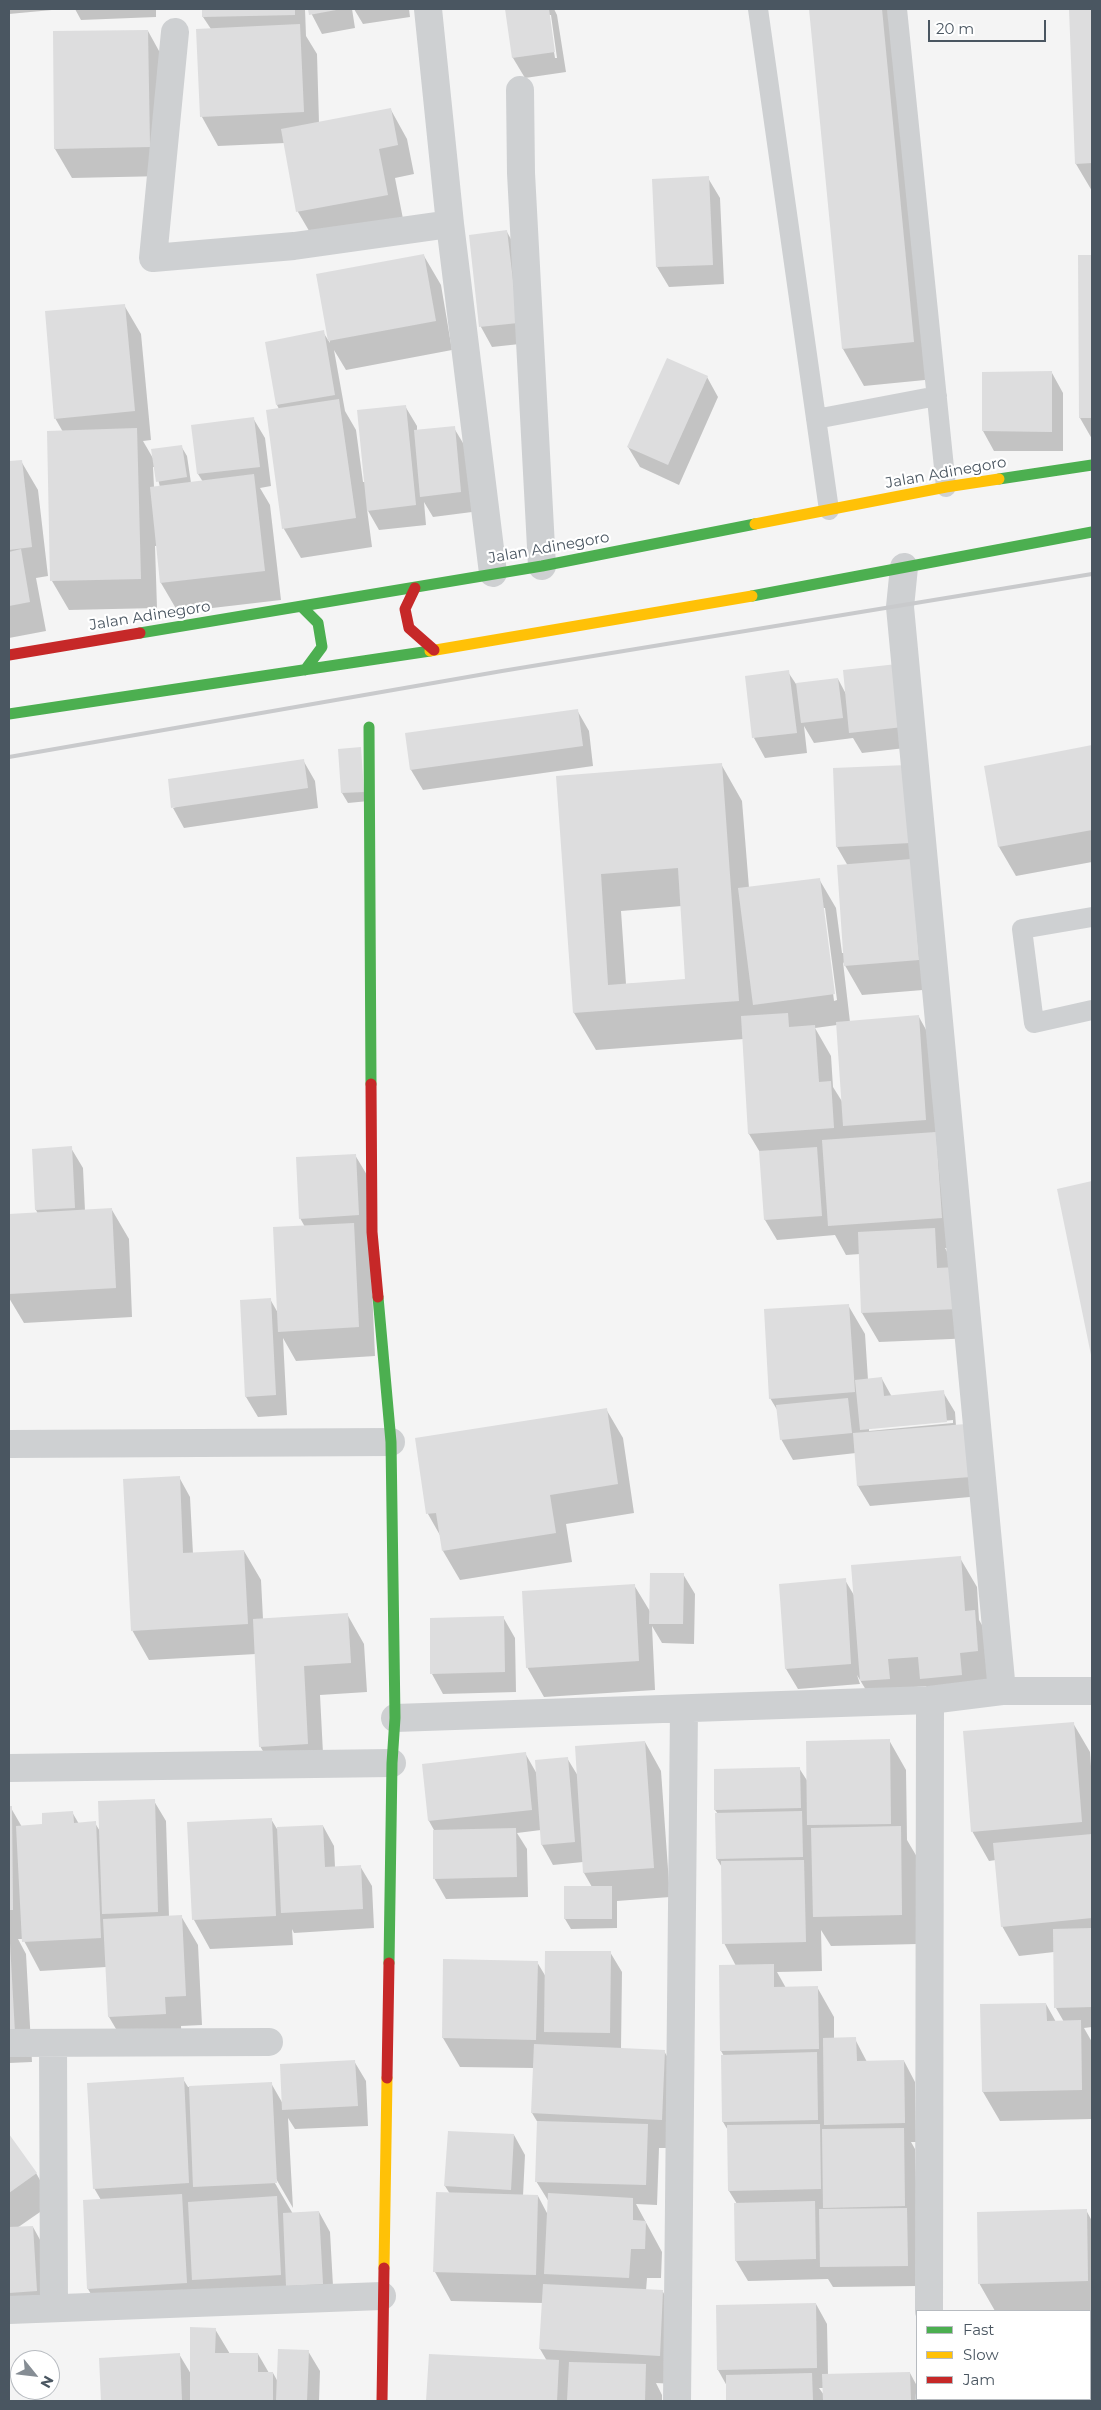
<!DOCTYPE html>
<style>
body{margin:0}
#map{position:relative;width:1101px;height:2410px;overflow:hidden;background:#f4f4f4;font-family:Montserrat,sans-serif}
canvas{display:block}
.frame{position:absolute;inset:0;border:10px solid #4a5661;pointer-events:none}
.legend{position:absolute;left:916px;top:2310px;width:175px;height:90px;box-sizing:border-box;background:#fff;border:1px solid #b7bbc0;margin:0;padding:6px 9px;list-style:none;font-size:15px;color:#4a5661}
.legend li{display:flex;align-items:center;gap:10px;height:25px}
.legend b{width:25px;border:1px solid #b7bbc0}
.north{position:absolute;left:10px;top:2350px;width:50px;height:50px;box-sizing:border-box;background:#fff;border:1px solid #b7bbc0;border-radius:50%;rotate:119deg;font-size:14px;font-weight:700;line-height:20px;text-align:center;color:#4a5661}
.north::after{content:'';display:block;margin:auto;width:18px;height:22px;background:#868d94;clip-path:polygon(50% 0,100% 100%,50% 72%,0 100%)}
.scale{position:absolute;left:928px;top:20px;width:118px;height:22px;box-sizing:border-box;border:2px solid #4a5661;border-top:0;padding-left:6px;font-size:15px;line-height:18px;white-space:nowrap;color:#4a5661;-webkit-text-stroke:4px #fff;paint-order:stroke}
</style>
<div id="map">
<canvas width="1101" height="2410"></canvas>
<div class="frame"></div>
<ul class="legend">
<li><b style="height:6px;background:#4caf50"></b>Fast</li>
<li><b style="height:6px;background:#ffc107"></b>Slow</li>
<li><b style="height:6px;background:#c62828"></b>Jam</li>
</ul>
<div class="north">N</div>
<div class="scale">20 m</div>
</div>
<script>
const context = document.querySelector('canvas').getContext('2d');
context.lineJoin = 'round';
function paint(path, color) { context.fillStyle = color; context.fill(path, 'evenodd'); }
const shape = rows => new Path2D(rows.map(r => 'M' + r).join(''));
function trace(path, color, width, dash) { context.strokeStyle = color; context.lineWidth = width; context.lineCap = dash ? 'butt' : 'round'; context.setLineDash(dash || []); context.stroke(path); }
function drawText(font, color, halo, rows, align = 'center') {
  context.font = font + ' Montserrat,sans-serif'; context.lineWidth = 4.5; context.setLineDash([]); context.textBaseline = 'middle'; context.strokeStyle = halo; context.fillStyle = color; for (const [text, x, y, turn = 0] of rows) {
    context.save(); context.translate(x, y); context.rotate((+turn || 0) * Math.PI / 180); context.textAlign = isNaN(turn) ? turn : align; if (halo) context.strokeText(text, 0, 0); context.fillText(text, 0, 0); context.restore();
  }
}
paint(shape([
 [9,9,52,9,52,10,9,14],
 [75,9,156,9,156,17,81,20],
 [203,9,305,9,306,36,317,54,319,123,391,110,407,139,414,174,395,178,404,224,315,241,298,212,285,143,218,146,202,117,198,30,211,29,203,17],
 [309,9,352,9,355,28,322,34],
 [354,9,409,9,410,17,363,24],
 [506,9,554,9,557,15,566,72,525,78,513,58],
 [548,15,551,15,557,58,555,58],
 [810,9,900,9,935,379,864,386,843,349],
 [1071,9,1092,9,1092,191,1076,164],
 [148,31,164,60,166,176,72,178,55,149,54,32],
 [708,178,720,198,724,284,669,287,657,267],
 [507,232,518,252,529,343,492,347,481,327,470,236],
 [424,256,441,285,452,350,346,370,334,350,345,411,356,430,363,482,365,482,405,406,417,426,417,431,454,428,466,448,472,512,433,517,424,502,426,525,379,530,367,509,372,547,301,558,284,529,279,409,277,405,323,332,330,343,318,275],
 [1080,257,1092,257,1092,439,1080,418],
 [124,305,141,334,151,440,143,441,154,460,181,446,187,456,191,483,203,482,198,474,253,418,265,438,271,486,260,488,270,505,281,600,178,612,161,583,157,546,155,546,157,608,69,610,52,581,48,432,63,432,55,418],
 [153,467,155,467,160,487,154,487],
 [1052,373,1063,393,1063,451,994,451,983,431],
 [707,377,718,397,679,485,640,467,628,447],
 [21,461,38,490,48,576,36,578,46,631,9,638,9,462],
 [896,665,914,747,862,753,853,738,814,743,804,726,807,753,765,758,754,738,788,672,796,684,838,679,846,694],
 [577,710,589,731,593,766,423,790,411,770,407,734],
 [1092,746,1092,862,1016,876,999,847,985,767],
 [339,750,369,801,348,803,342,793],
 [303,760,315,781,318,808,184,828,173,808],
 [721,764,742,801,749,888,819,879,836,908,842,953,844,953,848,866,837,847,906,766,935,989,862,995,843,962,850,1022,919,1017,935,1046,958,1247,945,1248,951,1259,975,1338,879,1342,862,1313,860,1254,846,1255,835,1235,777,1240,765,1220,761,1154,749,1134,744,1039,596,1050,574,1013,557,778],
 [682,906,687,980,626,984,621,911],
 [823,908,825,908,837,1000,834,1001],
 [837,1025,843,1103,833,1087,831,1056,815,1028],
 [71,1148,83,1168,85,1211,112,1210,129,1239,132,1317,24,1323,9,1298,9,1215,38,1214,36,1210],
 [355,1155,367,1175,375,1356,296,1361,283,1338,287,1415,258,1417,246,1397,270,1299,278,1313,305,1227,300,1218],
 [1092,1182,1092,1353,1059,1190],
 [848,1305,865,1334,868,1380,882,1379,892,1397,943,1392,955,1412,956,1426,981,1496,870,1506,858,1486,856,1453,793,1460,781,1439,779,1413,770,1398],
 [953,1420,953,1423,869,1431,869,1428],
 [606,1409,623,1438,634,1513,566,1524,572,1562,460,1580,443,1551,441,1537,428,1514,417,1439],
 [179,1477,190,1497,193,1554,244,1551,261,1580,263,1619,347,1614,364,1644,367,1692,320,1695,324,1773,277,1775,260,1746,256,1654,149,1660,132,1630],
 [960,1558,977,1587,979,1620,991,1640,994,1680,938,1707,926,1686,904,1688,878,1710,857,1675,860,1684,798,1689,786,1669,845,1580,855,1597],
 [683,1574,695,1594,694,1644,662,1643,652,1626,655,1690,544,1697,527,1667,634,1585,651,1613],
 [503,1617,515,1638,516,1692,443,1694,432,1674],
 [1073,1723,1090,1752,1092,1780,1092,2027,1084,2028,1092,2042,1092,2119,1000,2121,983,2092,1046,2004,1056,2022,1064,2022,1056,2008,1054,1952,1019,1956,1002,1926,996,1860,989,1861,972,1831],
 [889,1740,906,1770,907,1840,917,1857,918,1944,831,1946,821,1930,822,1971,777,1972,786,1988,817,1987,834,2017,834,2039,855,2039,867,2062,904,2061,915,2082,916,2142,911,2142,915,2149,919,2286,833,2287,828,2279,748,2281,736,2261,737,2204,729,2191,729,2132,723,2122,724,2056,721,2051,736,1966,724,1943,723,1869,717,1859,718,1814,715,1810,799,1768,808,1782],
 [645,1742,661,1771,670,1897,617,1901,617,1928,571,1929,565,1919,592,1887,584,1873,583,1862,553,1865,542,1845,541,1830,517,1833,527,1849,528,1897,446,1899,434,1878,434,1830,429,1821,423,1765,525,1753,537,1774,567,1758,578,1776],
 [154,1801,166,1821,169,1917,181,1916,198,1945,202,2025,181,2026,182,2043,126,2046,109,2017,106,1967,40,1971,23,1939,18,1939,26,1954,32,2062,9,2063,9,1808,11,1808,22,1827,43,1826,72,1812,79,1824,95,1823,101,1833],
 [271,1819,277,1829,323,1826,334,1846,335,1867,360,1866,372,1886,374,1928,294,1933,292,1929,293,1945,210,1949,194,1920,189,1824],
 [610,1952,622,1972,621,2049,664,2051,681,2080,678,2148,659,2148,657,2205,636,2204,662,2252,661,2278,647,2278,646,2291,663,2292,679,2321,676,2384,656,2383,662,2395,662,2401,427,2401,430,2355,547,2361,540,2349,543,2303,451,2301,435,2272,437,2193,450,2194,445,2186,514,2135,525,2155,523,2196,538,2196,548,2215,549,2202,536,2181,538,2123,532,2113,534,2068,460,2067,443,2038,537,1962,546,1977],
 [354,2061,366,2081,368,2126,295,2129,288,2118,293,2208,275,2177,272,2178,293,2214,319,2212,330,2232,334,2304,105,2318,88,2289,101,2200,94,2188,183,2079,188,2087,271,2083,283,2104],
 [9,2136,36,2173,53,2203,17,2228,33,2227,44,2247,47,2311,9,2313],
 [1086,2210,1092,2221,1092,2311,995,2311,979,2283],
 [816,2304,827,2324,828,2375,910,2373,917,2386,917,2399,926,2401,728,2401,727,2386,718,2370],
 [819,2388,824,2388,824,2395],
 [215,2329,230,2354,258,2354,269,2373,273,2373,278,2382,308,2351,320,2371,319,2401,102,2401,100,2359,179,2354,191,2374]
]), '#0003');
paint(shape([
 [202,9,295,9,295,15,202,17],
 [308,9,336,9,336,10,309,15],
 [505,9,549,9,555,52,512,58],
 [809,9,882,9,914,342,842,349],
 [1069,9,1092,9,1092,163,1075,164],
 [300,24,304,112,200,117,196,29],
 [148,30,150,147,54,149,53,31],
 [391,108,398,145,379,149,388,195,296,212,281,129],
 [709,176,713,265,656,267,652,179],
 [507,230,518,323,479,327,469,235],
 [424,254,436,321,328,341,316,274],
 [1078,255,1092,255,1092,418,1079,418],
 [125,304,135,411,54,419,45,311],
 [324,330,335,395,276,405,265,342],
 [667,358,708,376,668,465,627,447],
 [1052,371,1052,432,982,431,982,372],
 [339,399,356,518,282,529,266,410],
 [406,405,416,505,367,511,357,410],
 [254,417,260,467,197,474,191,425],
 [455,426,461,492,420,497,414,430],
 [137,428,141,579,50,581,47,431],
 [182,445,187,477,156,482,151,449],
 [22,460,32,547,9,550,9,461],
 [254,474,265,571,160,583,150,487],
 [21,549,30,602,9,606,9,552],
 [897,664,903,727,849,733,843,670],
 [789,670,797,733,752,738,745,676],
 [838,678,843,718,801,723,796,683],
 [578,709,583,746,410,770,405,733],
 [1092,745,1092,830,998,847,984,766],
 [361,747,364,792,341,793,338,749],
 [304,759,308,788,171,808,168,779],
 [722,763,739,1001,573,1013,556,776],
 [678,868,685,979,608,985,601,874],
 [907,765,910,843,836,847,833,768],
 [912,859,919,960,844,966,837,865],
 [820,878,835,994,753,1005,738,888],
 [788,1013,789,1027,815,1025,819,1082,831,1081,834,1128,748,1134,741,1016],
 [919,1015,926,1120,843,1126,836,1022],
 [936,1132,942,1218,828,1226,822,1140],
 [72,1146,75,1208,35,1210,32,1149],
 [817,1147,822,1216,764,1220,759,1151],
 [356,1154,359,1215,299,1219,296,1157],
 [1092,1181,1092,1355,1091,1355,1057,1189],
 [112,1208,116,1288,9,1294,9,1214],
 [354,1223,359,1327,278,1332,273,1227],
 [935,1228,937,1268,957,1267,959,1309,861,1313,858,1232],
 [271,1298,276,1395,245,1397,240,1300],
 [849,1304,855,1392,769,1399,764,1309],
 [882,1377,884,1396,944,1390,947,1422,860,1430,855,1380],
 [848,1398,852,1433,780,1440,776,1405],
 [607,1408,618,1484,550,1495,556,1533,442,1551,436,1513,426,1514,415,1438],
 [966,1424,970,1477,857,1486,853,1433],
 [180,1476,183,1553,244,1550,248,1624,131,1631,123,1479],
 [961,1556,965,1611,975,1610,978,1651,960,1653,962,1675,920,1679,918,1657,888,1659,890,1679,860,1681,851,1565],
 [650,1573,684,1573,683,1624,649,1624],
 [846,1578,851,1664,785,1669,779,1584],
 [635,1584,639,1661,526,1668,522,1591],
 [348,1613,351,1663,304,1666,308,1744,259,1747,253,1619],
 [504,1616,505,1672,430,1674,430,1618],
 [1074,1722,1082,1822,971,1832,963,1731],
 [890,1739,891,1824,807,1825,806,1741],
 [645,1741,654,1868,583,1873,575,1746],
 [526,1752,532,1810,428,1821,422,1764],
 [568,1757,575,1842,541,1845,535,1760],
 [800,1767,801,1808,714,1810,714,1769],
 [155,1799,158,1912,102,1914,98,1801],
 [9,1806,12,1806,13,1910,9,1910],
 [73,1811,74,1823,96,1821,101,1938,22,1942,16,1826,42,1824,42,1813],
 [802,1811,803,1857,716,1859,715,1813],
 [272,1818,276,1916,192,1920,187,1822],
 [323,1825,325,1867,361,1865,363,1909,281,1913,277,1827],
 [901,1826,902,1915,813,1917,811,1828],
 [516,1828,517,1877,433,1879,433,1830],
 [1092,1834,1092,1918,1001,1927,993,1843],
 [804,1860,806,1942,722,1944,721,1861],
 [564,1886,612,1886,612,1919,564,1919],
 [182,1915,186,1996,165,1997,166,2014,108,2017,103,1919],
 [9,1925,15,2033,9,2033],
 [1092,1928,1092,2007,1054,2008,1053,1929],
 [545,1951,611,1951,610,2033,544,2032],
 [443,1959,538,1961,536,2040,442,2038],
 [774,1964,774,1987,818,1986,819,2049,720,2051,719,1965],
 [1046,2003,1047,2021,1081,2020,1082,2090,982,2092,980,2004],
 [856,2037,857,2061,904,2060,905,2123,824,2125,823,2038],
 [534,2044,665,2050,662,2120,531,2113],
 [817,2052,818,2120,722,2122,721,2055],
 [355,2060,358,2106,282,2110,280,2064],
 [184,2077,189,2183,93,2189,87,2083],
 [272,2082,277,2183,193,2187,189,2086],
 [537,2121,648,2124,646,2185,535,2182],
 [820,2124,821,2189,728,2191,727,2125],
 [904,2128,905,2206,823,2208,822,2129],
 [448,2131,514,2134,511,2190,444,2186],
 [9,2134,37,2173,9,2193],
 [436,2192,538,2195,536,2275,433,2272],
 [548,2193,633,2198,633,2220,646,2221,645,2249,631,2249,629,2278,544,2274],
 [182,2194,187,2283,87,2289,83,2200],
 [277,2196,281,2275,192,2280,188,2202],
 [815,2201,816,2259,735,2261,734,2203],
 [907,2208,908,2266,820,2267,819,2209],
 [1087,2209,1088,2281,978,2284,977,2212],
 [319,2211,323,2284,286,2286,283,2213],
 [33,2226,37,2291,9,2293,9,2227],
 [543,2284,663,2290,660,2356,539,2349],
 [816,2303,817,2368,717,2370,716,2305],
 [190,2327,216,2328,215,2353,258,2353,258,2372,273,2372,273,2401,190,2401],
 [278,2349,309,2350,307,2401,276,2401],
 [180,2353,182,2401,101,2401,99,2358],
 [429,2354,559,2360,557,2401,426,2401],
 [569,2362,646,2364,645,2401,567,2401],
 [910,2372,911,2401,823,2401,822,2374],
 [812,2373,813,2401,726,2401,726,2375]
]), '#ddddde');
trace(shape([
 [758,9,829,510],
 [897,9,946,487],
 [816,419,937,396],
 [1092,917,1022,929,1034,1023,1092,1010]
]), '#ced0d2', 20);
trace(shape([
 [428,9,450,224,493,573],
 [175,32,153,258,294,246,450,224],
 [520,90,521,173,542,566],
 [904,567,900,607,1002,1691],
 [9,1444,391,1442],
 [395,1718,930,1700,1002,1691,1092,1691],
 [9,1768,392,1763],
 [9,2043,269,2042],
 [53,2043,54,2308],
 [9,2310,382,2296],
 [929,2311,930,1700],
 [677,2401,684,1709],
 [929,2401,929,2399]
]), '#ced0d2', 28);
trace(shape([
 [999,479,1092,465],
 [752,596,1092,532],
 [302,607,318,623,322,647,305,670],
 [140,633,542,566,755,524],
 [9,714,430,651],
 [369,727,371,1084],
 [378,1297,391,1442,395,1718,392,1763,389,1963]
]), '#4caf50', 11);
trace(shape([
 [755,524,946,487,999,479],
 [430,651,752,596],
 [384,2268,387,2078]
]), '#ffc107', 11);
trace(shape([
 [415,588,405,609,409,628,434,650],
 [9,655,140,633],
 [371,1084,372,1232,378,1297],
 [387,2078,389,1963],
 [382,2401,384,2268]
]), '#c62828', 11);
trace(shape([
 [9,757,502,671,1092,574]
]), '#c9cacc', 4);
drawText('15px', '#4a5661', '#fff', [
 ["Jalan Adinegoro",946,473,-10],
 ["Jalan Adinegoro",549,548,-10],
 ["Jalan Adinegoro",150,616,-9]
]);
</script>
